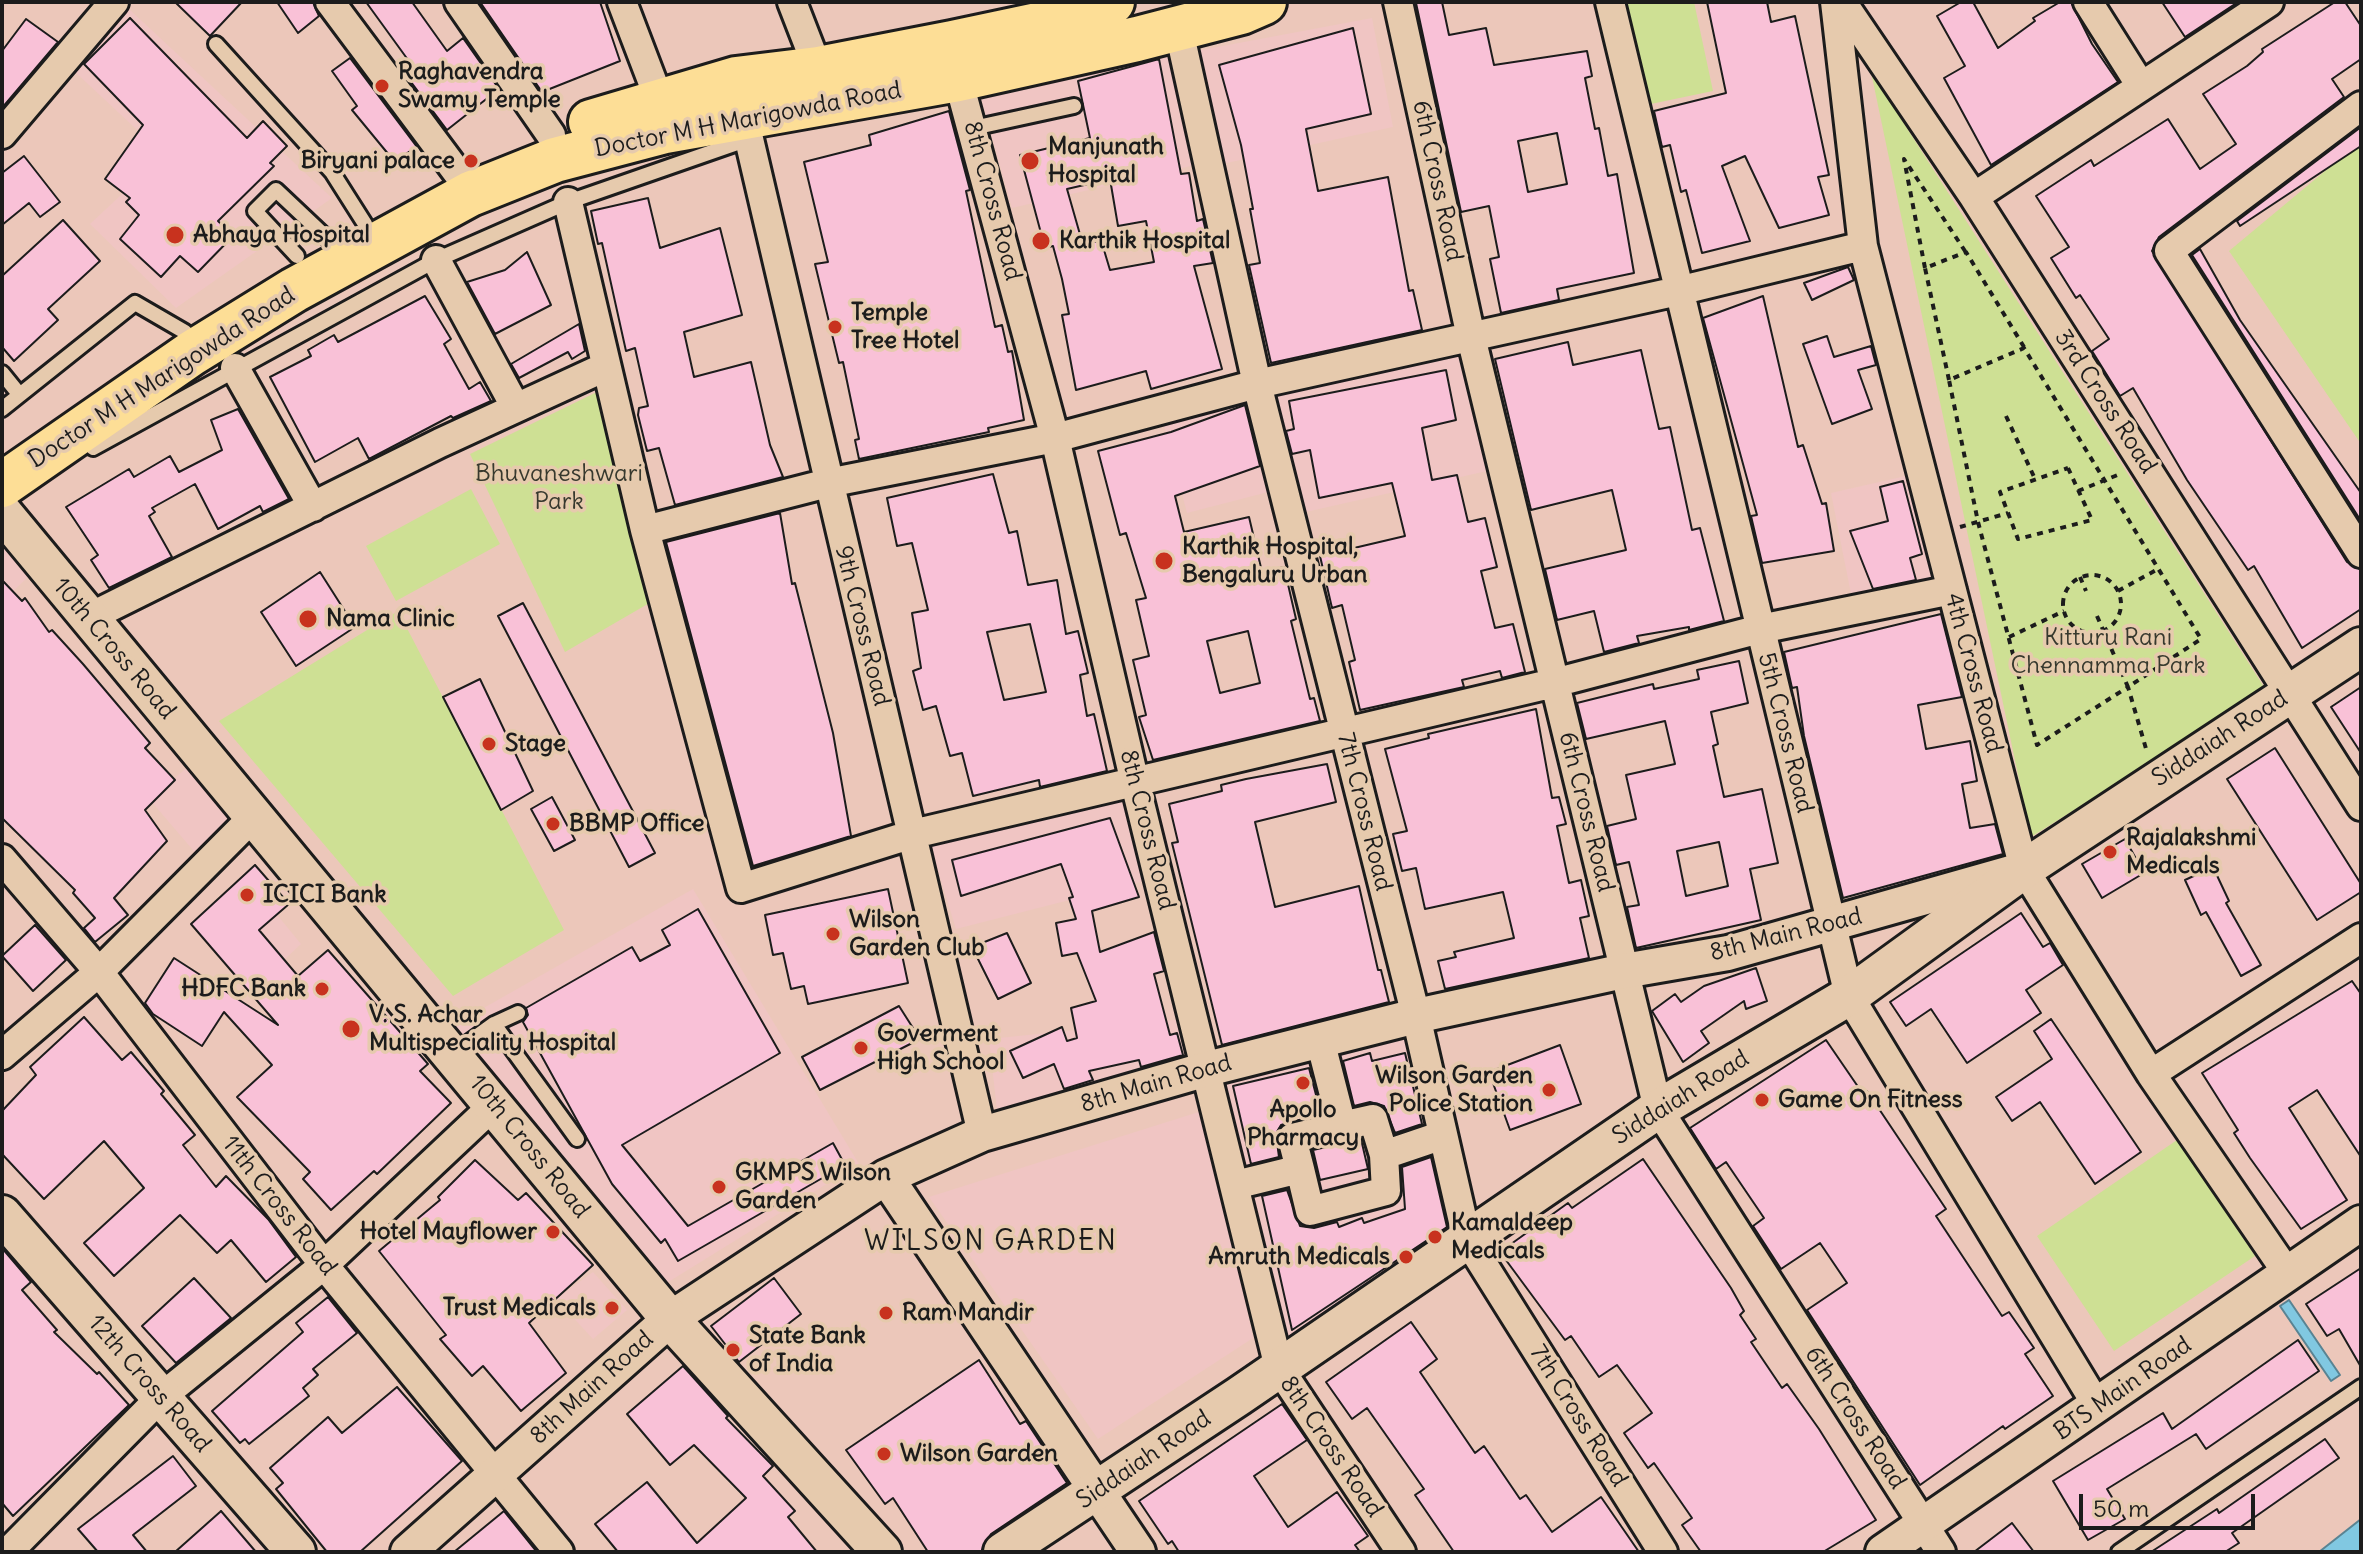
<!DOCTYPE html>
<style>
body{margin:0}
#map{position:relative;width:2363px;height:1554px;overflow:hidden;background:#ecc7ba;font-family:Delius,sans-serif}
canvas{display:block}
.frame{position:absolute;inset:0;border:4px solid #1c1c1c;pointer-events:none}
.scale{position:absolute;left:2079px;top:1494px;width:176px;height:36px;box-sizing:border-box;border:4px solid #1c1c1c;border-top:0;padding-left:10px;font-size:24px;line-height:28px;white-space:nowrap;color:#1c1c1c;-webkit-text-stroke:6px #e6caad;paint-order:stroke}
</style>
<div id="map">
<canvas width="2363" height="1554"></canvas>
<div class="frame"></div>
<div class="scale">50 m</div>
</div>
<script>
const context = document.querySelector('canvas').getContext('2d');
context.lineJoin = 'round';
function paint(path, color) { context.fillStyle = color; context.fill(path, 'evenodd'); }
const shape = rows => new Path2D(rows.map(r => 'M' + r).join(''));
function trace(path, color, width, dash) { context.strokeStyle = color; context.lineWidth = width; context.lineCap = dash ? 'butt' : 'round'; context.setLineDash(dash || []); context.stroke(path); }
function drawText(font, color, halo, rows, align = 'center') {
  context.font = font + ' Delius,sans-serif'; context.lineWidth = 7; context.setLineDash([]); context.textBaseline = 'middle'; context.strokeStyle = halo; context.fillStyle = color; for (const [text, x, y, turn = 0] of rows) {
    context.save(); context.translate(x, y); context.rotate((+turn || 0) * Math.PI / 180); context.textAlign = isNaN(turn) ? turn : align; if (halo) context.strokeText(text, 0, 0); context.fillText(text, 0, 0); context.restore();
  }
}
paint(shape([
 [129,9,332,198,176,308,90,224,164,155,73,70],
 [1372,18,1393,127,1222,164,1196,51],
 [1172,53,1195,165,1012,208,981,98],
 [1461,350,1487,471,1297,514,1270,393],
 [1251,394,1276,490,1187,513,1162,418],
 [1910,475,1939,583,1853,604,1831,493],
 [2,541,32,573,2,602],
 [191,764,240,822,199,857,150,800],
 [1122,799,1144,881,956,929,930,845],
 [693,889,859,1164,665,1284,452,1026],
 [274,911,301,944,252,990,218,958],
 [1184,1019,1196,1063,997,1110,989,1039],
 [1413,1033,1459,1234,1287,1350,1219,1078],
 [1205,1110,1253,1338,1098,1439,929,1197],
 [593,1272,627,1310,593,1339,556,1299]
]), '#f0c5c3');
paint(shape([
 [1624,2,1694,2,1713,91,1646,105],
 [1871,72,2266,690,2031,837],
 [2361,141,2361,444,2229,251],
 [601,390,658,598,565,652,470,454],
 [471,489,500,544,396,601,366,546],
 [398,611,564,930,453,996,219,721],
 [2177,1140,2255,1256,2114,1351,2037,1236]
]), '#cee094');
const water = shape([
 [2289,1300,2340,1375,2331,1381,2280,1306,2289,1300],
 [2361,1519,2361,1552,2319,1552,2361,1519]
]);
paint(water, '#81c8e1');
trace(water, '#598392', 2);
const building = shape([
 [175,2,242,2,210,36,175,2],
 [277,2,313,2,319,16,298,33,277,2],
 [366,2,412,2,447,51,463,38,499,89,447,130,402,70,411,64,366,2],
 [480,2,600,2,620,61,542,92,480,2],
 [1442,2,1449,35,1486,28,1494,65,1587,51,1592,76,1585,78,1595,129,1599,128,1608,176,1617,174,1634,273,1557,289,1559,300,1501,313,1490,259,1499,257,1489,206,1461,212,1416,3,1442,2],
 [1557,133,1567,184,1528,192,1518,141,1557,133],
 [1707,2,1767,2,1771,22,1795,16,1829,175,1818,177,1829,215,1779,228,1745,156,1722,166,1750,241,1702,253,1686,190,1681,192,1670,145,1662,147,1654,111,1726,93,1707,2],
 [1961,2,1973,2,1998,48,2035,21,2033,18,2060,2,2071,2,2092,44,2118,82,1991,165,1944,78,1965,66,1937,16,1961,2],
 [2162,2,2238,2,2185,37,2162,2],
 [2335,2,2345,2,2361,26,2361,59,2332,79,2344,97,2159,237,2152,251,2347,562,2361,570,2361,609,2302,648,2254,566,2248,570,2187,480,2133,388,2120,396,2092,351,2109,339,2080,295,2076,298,2051,258,2069,247,2036,196,2091,160,2094,166,2168,119,2200,169,2236,144,2203,94,2247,66,2263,52,2262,49,2335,2],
 [130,18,247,138,263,121,287,146,270,163,274,166,218,221,233,236,198,272,180,256,161,277,120,239,139,215,126,202,130,198,105,179,143,125,84,64,130,18],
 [26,19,58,42,2,108,2,51,26,19],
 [1353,28,1371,114,1306,129,1318,191,1388,177,1409,291,1413,290,1422,330,1271,363,1249,265,1260,263,1250,209,1253,209,1241,145,1219,65,1353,28],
 [350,58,417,147,394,161,352,110,357,106,332,71,350,58],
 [1159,59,1181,174,1189,173,1197,221,1203,219,1213,263,1194,266,1222,369,1151,389,1146,371,1076,390,1062,315,1069,314,1062,279,1053,246,1045,248,1020,155,1090,138,1078,81,1159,59],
 [1110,179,1118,226,1146,221,1154,262,1110,270,1101,240,1083,245,1067,189,1110,179],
 [949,111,970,190,966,191,995,327,1002,325,1008,352,1012,351,1024,420,988,428,989,432,859,459,855,440,859,439,843,362,839,363,815,264,828,262,804,162,871,145,869,135,949,111],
 [2361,127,2361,146,2240,226,2237,221,2361,127],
 [24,156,60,202,40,217,29,203,2,225,2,173,24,156],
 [648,198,660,248,720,228,742,315,684,332,694,377,751,362,770,445,783,477,675,505,659,448,647,451,638,415,639,408,648,406,635,348,626,351,602,243,598,244,591,211,648,198],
 [63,220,100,261,48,309,58,320,14,361,2,347,2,276,63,220],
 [2200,249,2240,320,2361,493,2361,521,2192,255,2200,249],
 [527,252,551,305,495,334,467,282,505,270,527,252],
 [1848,267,1854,280,1812,300,1804,283,1848,267],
 [425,296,451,339,444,344,469,389,480,382,491,401,453,418,451,416,369,459,358,438,315,462,270,377,311,356,308,350,334,335,338,342,425,296],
 [1763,296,1798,447,1803,445,1822,504,1826,503,1834,551,1762,563,1751,516,1757,515,1703,318,1763,296],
 [579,324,585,351,572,359,568,352,519,378,511,364,579,324],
 [1827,336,1834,357,1871,346,1876,365,1858,370,1872,409,1832,424,1803,344,1827,336],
 [1568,342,1573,365,1641,350,1659,429,1670,427,1692,530,1700,528,1724,621,1689,630,1689,627,1637,636,1639,643,1604,652,1594,611,1557,620,1545,569,1626,550,1612,490,1531,510,1495,359,1568,342],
 [1446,370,1456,420,1422,428,1432,480,1457,475,1468,522,1485,518,1497,567,1481,571,1495,628,1513,624,1525,672,1502,678,1500,671,1462,680,1464,687,1360,710,1349,662,1355,660,1342,605,1332,608,1320,556,1405,536,1392,483,1319,498,1310,450,1292,454,1286,431,1294,429,1289,401,1446,370],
 [1245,405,1260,466,1175,496,1184,532,1249,517,1262,572,1284,567,1296,619,1291,621,1310,699,1314,698,1320,721,1153,760,1139,717,1146,715,1133,660,1149,656,1136,600,1146,598,1126,533,1120,535,1098,451,1171,432,1245,405],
 [1248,631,1260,683,1220,693,1207,641,1248,631],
 [238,409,289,499,263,512,260,506,218,529,195,484,152,508,155,512,149,516,172,557,109,588,91,560,98,555,66,507,129,469,134,477,170,456,179,472,222,450,211,420,238,409],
 [993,474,1009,533,1017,531,1028,585,1057,580,1066,634,1078,631,1088,673,1080,675,1087,716,1094,714,1107,771,1040,787,1039,780,973,796,962,753,950,756,936,706,923,710,913,671,921,668,912,613,928,610,912,543,897,546,887,498,993,474],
 [1030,624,1046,692,1004,700,987,632,1030,624],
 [1903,481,1922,554,1910,558,1916,580,1873,589,1850,531,1888,521,1880,487,1903,481],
 [780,513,792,584,795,583,833,733,851,836,753,866,666,542,780,513],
 [320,572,355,627,296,666,261,612,320,572],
 [2,580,22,601,25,598,49,632,52,630,83,664,150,743,145,748,175,780,145,810,167,841,114,898,128,915,95,942,84,928,95,918,73,893,75,890,2,818,2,580],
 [523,603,655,853,629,867,498,616,523,603],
 [1941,614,1962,697,1918,705,1926,749,1970,741,1977,781,1962,784,1970,828,1995,824,2003,854,1843,898,1804,736,1797,687,1792,688,1784,652,1941,614],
 [1739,661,1748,703,1711,712,1718,744,1713,746,1724,797,1762,789,1778,863,1750,869,1761,920,1636,948,1627,907,1639,905,1629,862,1616,865,1607,826,1636,819,1626,775,1675,764,1665,721,1586,739,1577,703,1653,684,1654,689,1699,679,1697,670,1739,661],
 [1719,842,1728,886,1686,896,1677,851,1719,842],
 [480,679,533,791,501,810,443,697,480,679],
 [2361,687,2361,753,2331,707,2361,687],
 [1536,709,1552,798,1559,797,1566,824,1557,826,1569,883,1581,880,1589,916,1580,918,1589,958,1445,989,1438,961,1456,957,1454,952,1514,938,1503,892,1425,909,1416,868,1402,871,1393,834,1407,831,1385,749,1429,738,1428,734,1536,709],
 [2275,748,2361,884,2361,892,2317,920,2227,779,2275,748],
 [1327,764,1336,802,1255,822,1275,907,1359,886,1378,970,1381,970,1389,1002,1222,1045,1172,843,1178,842,1169,804,1222,791,1221,785,1246,779,1327,764],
 [552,797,575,840,554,851,531,809,552,797],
 [1110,818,1139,897,1092,911,1100,952,1154,932,1164,971,1154,974,1170,1035,1177,1033,1183,1055,1141,1067,1139,1060,1089,1071,1093,1080,1064,1089,1054,1064,1023,1078,1010,1051,1062,1027,1067,1041,1077,1038,1071,1008,1096,1001,1077,953,1062,956,1056,923,1076,919,1069,898,1073,897,1061,864,961,896,952,860,1110,818],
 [2125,839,2144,873,2102,898,2082,864,2125,839],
 [255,865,289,904,259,930,298,976,328,950,428,1064,420,1071,451,1103,377,1174,374,1171,331,1210,303,1179,310,1172,237,1097,272,1065,224,1012,202,1046,153,1014,145,1003,174,958,278,1025,191,924,255,865],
 [2213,867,2229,901,2226,903,2261,965,2241,976,2206,912,2201,915,2185,880,2213,867],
 [888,889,908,983,808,1004,804,986,791,989,783,953,773,955,765,915,888,889],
 [698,909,780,1053,622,1145,688,1226,833,1143,845,1165,678,1261,665,1239,661,1243,612,1184,523,1022,528,1015,526,1008,632,947,640,961,670,945,662,930,698,909],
 [2021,913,2043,947,2050,943,2063,965,2026,990,2041,1013,1967,1063,1931,1009,1906,1026,1890,1002,2021,913],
 [35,925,66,960,33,991,2,956,35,925],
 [1007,933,1031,983,998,999,972,947,1007,933],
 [1756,968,1767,1001,1746,1009,1744,1001,1701,1031,1709,1043,1683,1062,1652,1011,1675,994,1681,1002,1704,986,1756,968],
 [2352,981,2361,994,2361,1157,2317,1090,2289,1108,2347,1200,2301,1229,2250,1158,2234,1133,2238,1130,2202,1073,2352,981],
 [899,1006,920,1039,820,1090,802,1057,899,1006],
 [84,1017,122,1060,131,1052,164,1091,161,1094,195,1135,183,1145,216,1187,226,1176,268,1219,296,1257,266,1282,231,1240,217,1253,180,1215,114,1276,84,1243,144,1188,104,1141,44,1199,2,1154,2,1111,36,1075,30,1067,84,1017],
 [2051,1019,2141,1152,2095,1184,2040,1102,2012,1121,1996,1097,2052,1059,2034,1031,2051,1019],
 [1826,1040,1863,1094,1867,1091,1946,1209,1936,1216,2002,1316,2009,1312,2034,1348,2025,1354,2053,1396,2005,1429,2003,1426,1920,1485,1807,1310,1847,1283,1820,1243,1781,1269,1753,1226,1764,1218,1726,1162,1716,1169,1690,1128,1826,1040],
 [1560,1045,1581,1104,1510,1130,1489,1072,1560,1045],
 [1370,1053,1372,1061,1405,1053,1422,1124,1395,1133,1384,1106,1370,1102,1354,1106,1343,1061,1370,1053],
 [1309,1068,1321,1114,1281,1125,1276,1134,1279,1157,1251,1164,1233,1086,1309,1068],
 [1361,1139,1368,1169,1320,1180,1313,1150,1361,1139],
 [1431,1157,1447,1227,1292,1330,1262,1196,1287,1190,1300,1226,1314,1228,1337,1222,1339,1227,1362,1218,1364,1223,1405,1209,1402,1167,1431,1157],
 [1643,1159,1731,1288,1744,1311,1740,1315,1756,1339,1751,1342,1782,1388,1787,1384,1819,1429,1876,1520,1823,1552,1701,1552,1682,1525,1692,1518,1654,1463,1648,1468,1624,1433,1652,1413,1617,1365,1599,1377,1571,1336,1565,1340,1500,1252,1568,1203,1572,1208,1643,1159],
 [475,1160,518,1200,526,1193,593,1265,529,1323,566,1373,521,1411,483,1366,472,1376,440,1339,446,1335,379,1251,440,1200,438,1197,475,1160],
 [2,1248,31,1282,22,1290,57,1330,54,1332,97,1374,99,1372,129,1405,13,1516,2,1503,2,1248],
 [2361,1268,2361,1367,2339,1329,2327,1336,2306,1304,2361,1268],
 [194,1278,231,1318,176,1363,142,1326,194,1278],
 [774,1278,801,1314,739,1362,711,1326,774,1278],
 [328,1297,357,1333,313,1369,318,1375,303,1388,309,1396,249,1444,245,1439,240,1443,212,1411,303,1332,296,1323,328,1297],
 [1411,1322,1437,1359,1420,1372,1475,1453,1484,1446,1520,1499,1526,1495,1552,1532,1601,1497,1639,1552,1454,1552,1415,1495,1424,1489,1367,1408,1352,1419,1326,1382,1411,1322],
 [2298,1340,2319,1371,2206,1449,2196,1434,2107,1489,2125,1519,2088,1540,2053,1481,2163,1413,2172,1429,2298,1340],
 [979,1360,1020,1424,1026,1421,1067,1483,991,1534,981,1552,928,1552,893,1498,885,1504,846,1450,979,1360],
 [683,1366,728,1416,726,1418,773,1466,763,1476,795,1511,788,1517,817,1552,618,1552,595,1524,647,1482,697,1543,746,1498,694,1445,670,1465,627,1414,683,1366],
 [397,1387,462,1461,360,1552,327,1552,276,1489,283,1483,270,1468,328,1417,342,1433,397,1387],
 [1282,1404,1307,1440,1254,1476,1288,1527,1337,1492,1368,1536,1355,1545,1360,1552,1179,1552,1172,1541,1168,1544,1139,1501,1282,1404],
 [2325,1439,2339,1458,2232,1533,2239,1543,2225,1552,2151,1552,2217,1509,2219,1513,2325,1439],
 [173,1456,196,1486,133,1535,147,1552,98,1552,78,1529,173,1456],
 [221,1511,256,1552,175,1552,220,1512,221,1511],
 [504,1511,537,1552,454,1552,504,1511],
 [2012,1523,2034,1552,1974,1552,2012,1523]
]);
paint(building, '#f9c1d7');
trace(building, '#1c1c1c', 2);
const service = shape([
 [216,44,332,172,365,224],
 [973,128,1074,106],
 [297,256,255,211,276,190,329,240],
 [2,373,19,394],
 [2,409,135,303,185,332],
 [93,448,436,260,568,202,749,139],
 [494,1024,577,1139],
 [454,1053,494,1024,518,1013],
 [2119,1552,2361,1387]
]);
const minor = shape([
 [330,2,459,175],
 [459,2,551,135],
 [622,2,659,99],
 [792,2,818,69],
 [1398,2,1471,337,1658,1109,1941,1552],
 [1610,2,1849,996,2098,1407],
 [1835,2,1863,246,2024,869,2151,1074,2288,1274],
 [1842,2,1974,197,2361,806],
 [2088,2,2141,86],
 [1178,26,1257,384,1416,1016,1467,1239,1663,1552],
 [958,79,1055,438,1135,783,1279,1368,1401,1552],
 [2361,106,2169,251,2361,553],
 [740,118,749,139,982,1134],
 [2,134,114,2],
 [1974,197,2269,2],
 [568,202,645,530,741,888,913,834,1554,683,1760,629,1952,590],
 [436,260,516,408],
 [235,368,313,507],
 [645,530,828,483,1055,438,1257,384,1678,291,1863,246],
 [88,618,440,443,605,367],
 [2,859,99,972,324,1265,559,1552],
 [1320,1040,1342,1126,1373,1119,1384,1155,1443,1135],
 [2,1055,99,972,253,817],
 [2151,1074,2361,938],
 [1300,1169,1310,1211,1386,1191,1384,1155],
 [1235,1185,1300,1169,1292,1138,1342,1126],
 [8,1552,160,1398,324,1265,495,1104]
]);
const tertiary = shape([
 [886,1177,1138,1552],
 [408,1552,670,1319,886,1177,982,1134,1207,1069,1416,1016,1624,971,1728,953,2014,872],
 [1883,1552,2361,1223]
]);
const secondary = shape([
 [2,512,670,1319,882,1552],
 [2,1215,296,1552],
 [1003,1552,1239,1396,1658,1109,1849,996,2024,869,2361,647]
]);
const primary = shape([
 [591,122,736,79,818,69,952,43,1080,16,1112,2],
 [2,485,192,353,294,290,470,194,555,160,665,131,958,79,1137,39,1241,12,1264,2]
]);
trace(service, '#1c1c1c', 20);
trace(minor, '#1c1c1c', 34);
trace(tertiary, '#1c1c1c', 40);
trace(secondary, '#1c1c1c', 44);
trace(primary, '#1c1c1c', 50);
trace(shape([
 [1925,268,1904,159,1965,251],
 [1949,380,1925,268,1966,252,2024,347],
 [2006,416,2035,479],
 [2068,468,2092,520,2018,539,2000,492,2068,468],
 [2078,491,2120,474],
 [1960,527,2008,513],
 '2063 604a29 29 0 1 1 58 0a29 29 0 1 1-58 0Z',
 [2080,577,2086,591],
 [2118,591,2158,569],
 [2097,616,2128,687,2201,639,2024,348,1949,380,1978,522,2037,745,2128,687,2147,752],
 [2009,637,2064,611]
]), '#1c1c1c', 4, [6, 6]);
trace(service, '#e6caad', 14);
trace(minor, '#e6caad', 28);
trace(tertiary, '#e6caad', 34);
trace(secondary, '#e6caad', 38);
trace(primary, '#fdde96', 44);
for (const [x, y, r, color] of [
 [382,86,8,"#c8321e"],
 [471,161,8,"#c8321e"],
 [1030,161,10,"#c8321e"],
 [175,235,10,"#c8321e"],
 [1041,241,10,"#c8321e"],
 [835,327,8,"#c8321e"],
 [1164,561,10,"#c8321e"],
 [308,619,10,"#c8321e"],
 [489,744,8,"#c8321e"],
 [553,824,8,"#c8321e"],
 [2110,852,8,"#c8321e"],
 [247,895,8,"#c8321e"],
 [833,934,8,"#c8321e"],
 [322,989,8,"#c8321e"],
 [351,1029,10,"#c8321e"],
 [861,1048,8,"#c8321e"],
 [1303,1083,8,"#c8321e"],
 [1549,1090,8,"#c8321e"],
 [1762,1100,8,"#c8321e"],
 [719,1187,8,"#c8321e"],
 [553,1232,8,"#c8321e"],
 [1435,1237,8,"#c8321e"],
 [1406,1257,8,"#c8321e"],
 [612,1308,8,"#c8321e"],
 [886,1313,8,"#c8321e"],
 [733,1350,8,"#c8321e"],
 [884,1454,8,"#c8321e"]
]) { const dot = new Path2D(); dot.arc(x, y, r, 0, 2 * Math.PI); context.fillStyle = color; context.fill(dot); trace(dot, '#e6caad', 3); }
drawText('bold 24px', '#1c1c1c', '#e6caad', [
 ["Raghavendra",398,72],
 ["Swamy Temple",398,100],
 ["Manjunath",1048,147],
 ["Hospital",1048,175],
 ["Biryani palace",455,161,"right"],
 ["Abhaya Hospital",193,235],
 ["Karthik Hospital",1059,241],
 ["Temple",851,313],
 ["Tree Hotel",851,341],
 ["Karthik Hospital,",1182,547],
 ["Bengaluru Urban",1182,575],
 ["Nama Clinic",326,619],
 ["Stage",505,744],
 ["BBMP Office",569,824],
 ["Rajalakshmi",2126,838],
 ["Medicals",2126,866],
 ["ICICI Bank",263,895],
 ["Wilson",849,920],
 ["Garden Club",849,948],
 ["HDFC Bank",306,989,"right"],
 ["V. S. Achar",369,1015],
 ["Multispeciality Hospital",369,1043],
 ["Goverment",877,1034],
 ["High School",877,1062],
 ["Wilson Garden",1533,1076,"right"],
 ["Police Station",1533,1104,"right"],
 ["Game On Fitness",1778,1100],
 ["Apollo",1303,1110,"center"],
 ["Pharmacy",1303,1138,"center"],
 ["GKMPS Wilson",735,1173],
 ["Garden",735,1201],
 ["Kamaldeep",1451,1223],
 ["Medicals",1451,1251],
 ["Hotel Mayflower",537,1232,"right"],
 ["Amruth Medicals",1390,1257,"right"],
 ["Trust Medicals",596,1308,"right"],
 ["Ram Mandir",902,1313],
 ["State Bank",749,1336],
 ["of India",749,1364],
 ["Wilson Garden",900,1454]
], 'left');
drawText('24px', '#1c1c1c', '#e6caad', [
 ["Doctor M H Marigowda Road",748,120,-11],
 ["6th Cross Road",1437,181,78],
 ["8th Cross Road",992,201,75],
 ["Doctor M H Marigowda Road",162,378,-33],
 ["3rd Cross Road",2105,402,57],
 ["9th Cross Road",862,626,76],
 ["10th Cross Road",114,649,50],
 ["4th Cross Road",1973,673,75],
 ["5th Cross Road",1785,733,76],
 ["Siddaiah Road",2220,739,-33],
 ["7th Cross Road",1364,812,76],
 ["6th Cross Road",1586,812,76],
 ["8th Cross Road",1147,830,76],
 ["8th Main Road",1786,935,-14],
 ["8th Main Road",1156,1084,-16],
 ["Siddaiah Road",1681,1098,-32],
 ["10th Cross Road",529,1147,51],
 ["11th Cross Road",279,1206,52],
 ["12th Cross Road",149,1384,49],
 ["8th Main Road",592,1388,-42],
 ["BTS Main Road",2123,1389,-35],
 ["7th Cross Road",1578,1416,58],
 ["6th Cross Road",1855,1418,57],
 ["8th Cross Road",1331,1447,56],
 ["Siddaiah Road",1144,1460,-34]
]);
drawText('24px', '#37392e', '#e6caad', [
 ["Bhuvaneshwari",559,474],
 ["Park",559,502],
 ["Kitturu Rani",2108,638],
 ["Chennamma Park",2108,666]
]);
context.letterSpacing = '2px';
drawText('28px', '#1c1c1c', '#e6caad', [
 ["WILSON GARDEN",991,1242]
]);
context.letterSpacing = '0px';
</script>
